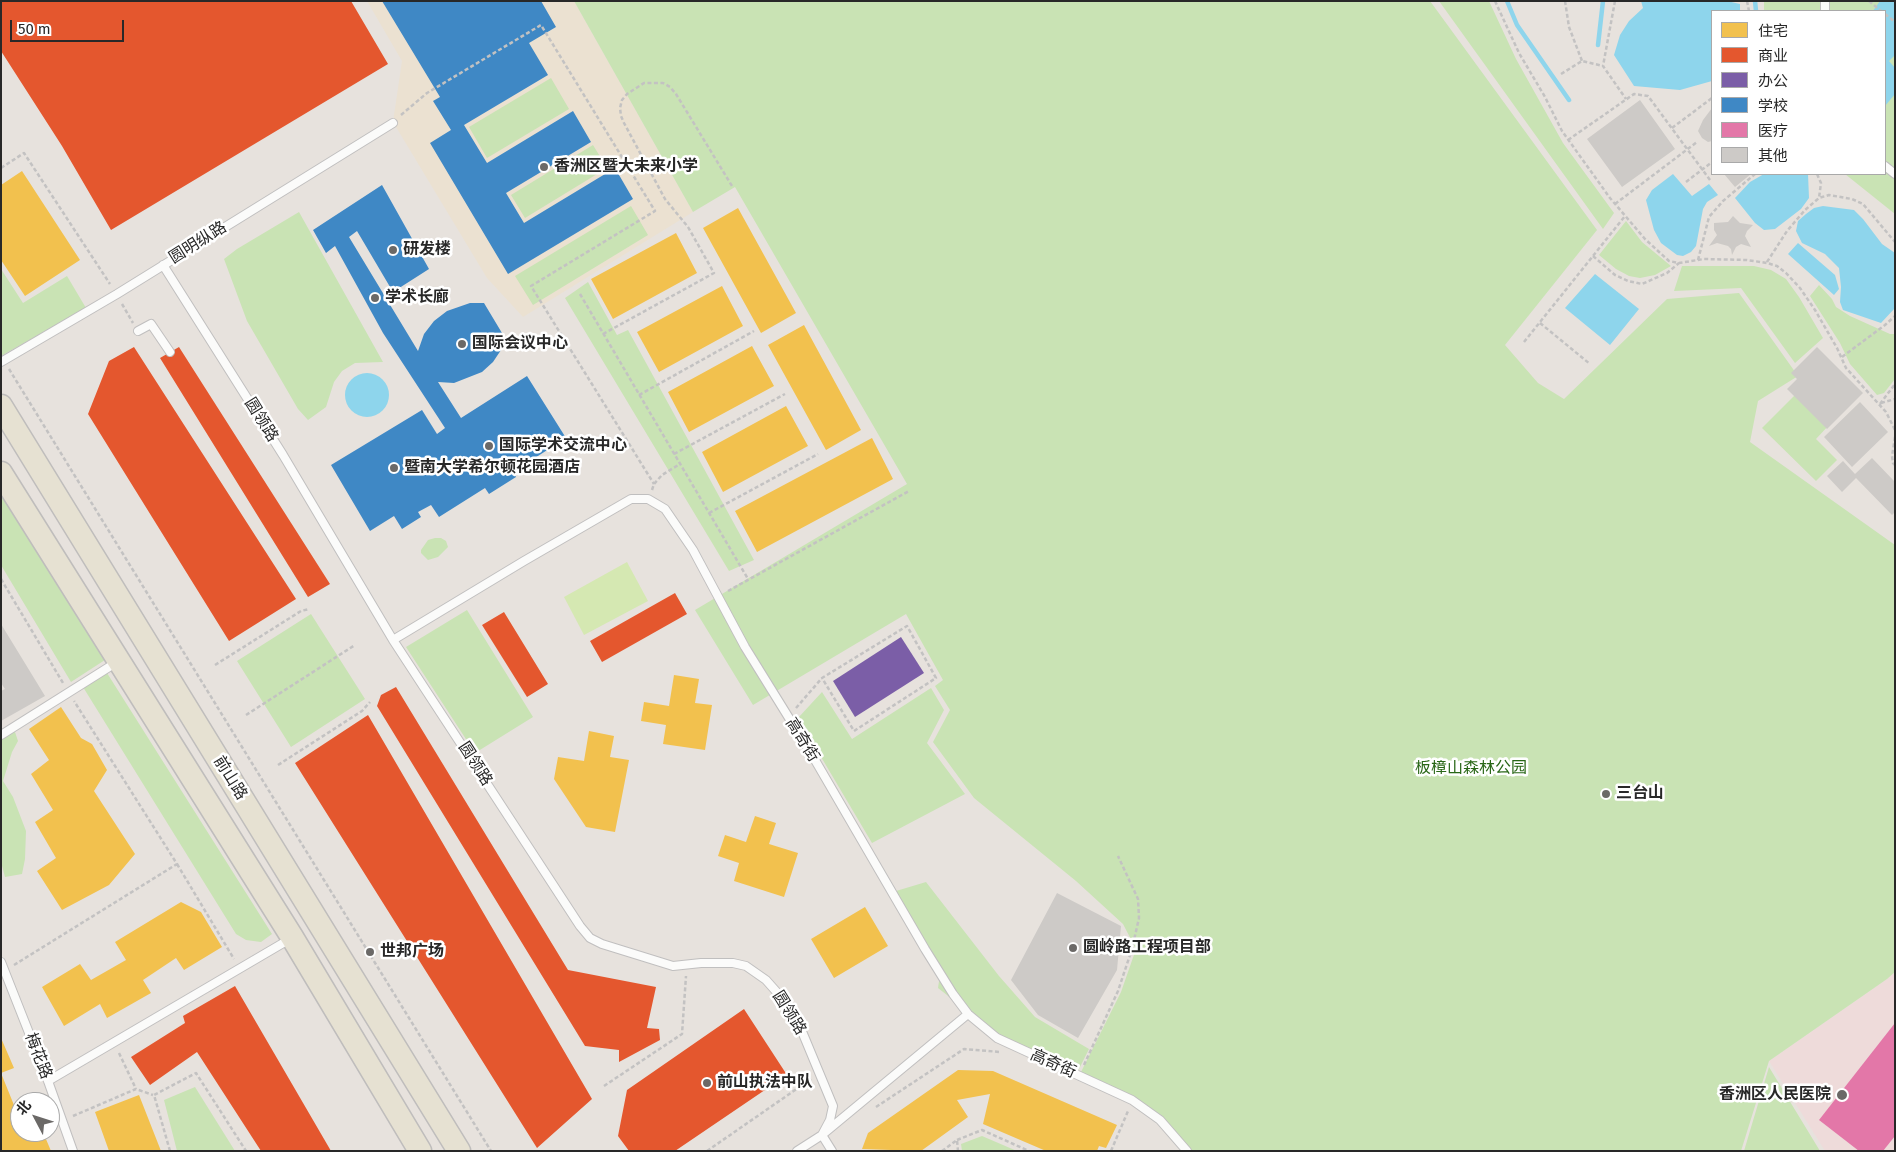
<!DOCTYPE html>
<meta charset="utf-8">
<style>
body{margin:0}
#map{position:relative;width:1896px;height:1152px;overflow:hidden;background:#e7e2dd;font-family:"Fira Sans","Noto Sans SC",sans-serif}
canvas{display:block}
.frame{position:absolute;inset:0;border:2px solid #282828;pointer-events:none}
.legend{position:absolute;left:1711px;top:10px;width:175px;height:165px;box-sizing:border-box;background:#fff;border:1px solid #a9a9a9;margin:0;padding:6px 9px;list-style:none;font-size:15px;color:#282828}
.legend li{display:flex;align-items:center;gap:10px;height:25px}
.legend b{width:25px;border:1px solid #a9a9a9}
.north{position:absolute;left:10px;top:1092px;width:50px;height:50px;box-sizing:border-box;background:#fff;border:1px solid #a9a9a9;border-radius:50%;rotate:310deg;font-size:14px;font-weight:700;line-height:20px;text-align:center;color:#282828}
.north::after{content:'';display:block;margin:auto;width:18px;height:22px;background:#6b6967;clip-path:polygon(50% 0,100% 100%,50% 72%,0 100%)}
.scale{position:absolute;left:10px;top:20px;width:114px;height:22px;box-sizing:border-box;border:2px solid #282828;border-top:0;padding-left:6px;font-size:15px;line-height:18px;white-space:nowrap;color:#282828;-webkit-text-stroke:4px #fff;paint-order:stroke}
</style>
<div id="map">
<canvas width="1896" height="1152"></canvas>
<div class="frame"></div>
<ul class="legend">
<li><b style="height:14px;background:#f2c14e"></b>住宅</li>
<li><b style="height:14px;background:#e4572e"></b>商业</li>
<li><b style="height:14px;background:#7b5ea7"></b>办公</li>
<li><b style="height:14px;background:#3f88c5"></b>学校</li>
<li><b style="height:14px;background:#e377a8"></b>医疗</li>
<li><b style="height:14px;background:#cdcac7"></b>其他</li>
</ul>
<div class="north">北</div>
<div class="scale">50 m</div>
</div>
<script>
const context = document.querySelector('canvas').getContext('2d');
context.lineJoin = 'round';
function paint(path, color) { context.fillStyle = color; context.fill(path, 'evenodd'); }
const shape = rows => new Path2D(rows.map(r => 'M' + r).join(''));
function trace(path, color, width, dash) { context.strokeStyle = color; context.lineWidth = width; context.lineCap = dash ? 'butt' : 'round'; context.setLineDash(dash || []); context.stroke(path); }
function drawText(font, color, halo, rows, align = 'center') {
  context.font = font + ' "Fira Sans","Noto Sans SC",sans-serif'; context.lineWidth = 5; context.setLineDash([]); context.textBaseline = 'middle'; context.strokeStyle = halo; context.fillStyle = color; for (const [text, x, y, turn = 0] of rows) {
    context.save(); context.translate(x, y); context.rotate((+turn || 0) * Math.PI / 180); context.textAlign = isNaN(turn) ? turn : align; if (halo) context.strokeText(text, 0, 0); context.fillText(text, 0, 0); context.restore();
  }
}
paint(shape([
 [367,1,574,1,693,212,523,317,487,278,393,122,402,61]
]), '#ebe1d1');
paint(shape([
 [1895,972,1895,1151,1825,1151,1769,1061,1887,979]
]), '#eedbda');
paint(shape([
 [574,1,1430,1,1597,230,1505,345,1538,383,1564,399,1667,299,1739,293,1798,376,1758,401,1750,442,1895,545,1895,972,1887,979,1769,1061,1741,1151,1187,1151,1160,1119,1079,1076,1121,992,1136,949,1123,924,1076,881,974,798,933,742,950,710,935,686,943,680,906,614,753,705,695,610,907,484,735,187,693,212],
 [1439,1,1489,1,1516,59,1563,143,1614,213,1603,229],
 [1764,1,1895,1,1895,214,1845,174,1885,174,1885,11,1764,11],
 [551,78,569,109,487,158,469,127],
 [593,145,607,168,525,218,511,195],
 [631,206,648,235,533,305,515,276],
 [299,212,383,362,355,363,342,371,334,382,326,407,308,420,298,409,247,321,224,259,237,249],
 [1626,221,1642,242,1671,266,1655,275,1640,278,1629,276,1616,269,1599,255],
 [1682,266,1754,266,1771,270,1786,279,1799,297,1823,338,1795,363,1741,288,1674,291],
 [1,269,23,303,67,276,86,308,1,356],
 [588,282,617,335,628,330,754,560,729,571,565,298],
 [1819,285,1832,299,1836,307,1850,316,1890,334,1895,334,1895,379,1884,393,1877,395,1850,364,1840,343,1810,296],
 [1798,392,1830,424,1816,439,1837,460,1816,481,1762,428],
 [1,488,108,658,71,682,1,565],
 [435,538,441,538,446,541,448,547,438,557,428,560,421,553,421,550,428,540],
 [467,610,533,717,475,753,406,647],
 [311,614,365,699,291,747,237,661],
 [107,673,272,934,261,942,246,940,236,934,83,687],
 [931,688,944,710,927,743,965,794,872,843,798,718,822,692,852,739],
 [14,729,18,741,12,752,3,781,13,797,26,831,25,859,22,874,5,877,1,862,1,738],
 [926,882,999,976,1035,1017,1089,1049,1078,1071,999,1036,938,988,941,968,896,891],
 [1769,1067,1820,1151,1744,1151],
 [195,1087,235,1151,177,1151,164,1100],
 [982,1136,1017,1151,962,1151,961,1144]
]), '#c9e3b4');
paint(shape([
 [627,562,648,601,584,635,564,597]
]), '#d5e8b2');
paint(shape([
 [1641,1,1727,1,1740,4,1740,11,1712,11,1712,81,1680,90,1634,86,1614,55,1620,35,1629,21,1643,8],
 [1880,1,1895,1,1895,55,1889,61,1895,68,1895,94,1885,106,1885,11,1873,11],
 [1673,174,1692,196,1709,184,1718,195,1707,202,1703,209,1696,246,1691,252,1683,256,1677,255,1661,243,1654,230,1646,200,1652,190],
 [1764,174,1808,174,1809,198,1801,209,1775,229,1764,230,1755,223,1735,198,1750,182],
 [1823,206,1854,210,1863,219,1882,244,1895,253,1895,308,1881,323,1843,310,1840,302,1841,287,1839,268,1825,254,1802,243,1796,231,1798,221,1806,214,1814,208],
 [1798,243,1835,275,1839,289,1834,295,1788,254],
 [1595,274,1639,309,1610,345,1565,308],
 '345 395a22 22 0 1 1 44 0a22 22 0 1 1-44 0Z'
]), '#8ed5ec');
paint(shape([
 [22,171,80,260,25,296,1,260,1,185],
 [738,208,796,313,761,333,703,228],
 [676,233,697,273,613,319,591,279],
 [722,286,743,326,659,372,637,332],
 [804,325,861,430,826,450,768,345],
 [752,346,774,386,689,432,668,392],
 [786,406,808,446,723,492,702,452],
 [872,438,893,479,757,552,735,511],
 [674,675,699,679,695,703,712,705,705,750,663,744,666,725,641,721,644,702,669,706],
 [61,707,81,738,92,744,107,770,94,791,135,854,109,885,62,910,37,871,56,858,35,822,53,810,31,774,49,760,29,729],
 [589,731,614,736,610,757,629,760,615,832,586,827,554,779,558,757,584,761],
 [755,816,776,823,769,844,798,853,784,897,734,881,739,863,718,856,725,835,746,842],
 [181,902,201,912,222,947,184,970,176,958,143,980,151,993,107,1018,100,1004,64,1026,42,987,80,964,91,980,126,960,115,942],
 [865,907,888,946,834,978,811,939],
 [1,1038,14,1068,1,1073],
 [958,1070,993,1071,1117,1125,1106,1148,1099,1146,1097,1151,1046,1151,983,1124,990,1094,957,1100,968,1117,921,1151,862,1149,868,1133],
 [1,1073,20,1120,20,1132,43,1132,51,1151,1,1151],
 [139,1095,161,1151,109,1151,95,1112]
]), '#f2c14e');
paint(shape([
 [1,1,351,1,388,64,111,230,62,146,1,51],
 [134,347,296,599,229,641,88,414,109,361],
 [179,347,330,584,308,597,160,358],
 [675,593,687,614,602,662,590,641],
 [504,612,548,684,527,697,482,625],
 [396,687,568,970,656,987,647,1028,659,1029,660,1040,619,1062,619,1050,585,1046,377,706,381,695],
 [368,715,592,1099,537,1148,295,763],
 [235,986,331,1151,261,1151,197,1052,150,1085,131,1057,185,1023,183,1016],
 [744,1009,787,1075,675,1151,629,1151,618,1136,627,1090]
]), '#e4572e');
paint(shape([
 [901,637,924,673,855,717,833,681]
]), '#7b5ea7');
paint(shape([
 [382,1,541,1,556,27,529,43,548,75,464,125,487,163,573,111,591,142,506,193,524,223,615,168,633,199,508,274,430,143,451,130,433,101,440,97],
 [382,185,429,269,393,292,357,231,349,237,418,351,424,334,434,321,447,311,470,303,484,303,505,338,501,350,493,362,482,372,454,383,438,382,461,418,527,376,566,438,513,472,516,477,489,494,485,488,439,517,431,505,418,512,421,517,402,529,394,516,370,531,331,465,422,410,437,434,445,428,383,333,335,246,326,253,313,230]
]), '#3f88c5');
paint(shape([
 [1895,1023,1895,1136,1883,1151,1859,1151,1819,1120]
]), '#e377a8');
trace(shape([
 [1507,1,1517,25,1569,100],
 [1755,1,1756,11],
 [1598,45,1603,1]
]), '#8ed5ec', 4.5);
paint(shape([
 [1640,100,1675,149,1622,187,1587,139],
 [1712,108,1712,141,1708,142,1702,138,1698,131,1703,120],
 [1724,174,1751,174,1735,187],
 [1733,216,1740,223,1753,225,1747,231,1745,236,1751,247,1741,244,1736,247,1732,255,1731,249,1728,246,1717,243,1709,246,1717,235,1714,230,1714,223,1728,222],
 [1817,347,1863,393,1827,429,1787,389,1797,379,1791,373],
 [1860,402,1888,432,1852,467,1824,437],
 [1872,458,1895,482,1895,512,1892,515,1856,478,1842,492,1827,476,1843,461,1855,474],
 [1,624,45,696,1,721,1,691,5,689,1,683],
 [1057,893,1121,926,1117,970,1078,1038,1038,1015,1011,980]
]), '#cdcac7');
const lane = shape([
 [1825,11,1825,1],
 [1885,166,1895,174],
 [163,265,283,455,393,640,580,926,590,938,602,944,673,966,701,963,733,963,746,966,766,980,782,998,801,1029,833,1106,830,1120,822,1135,832,1151],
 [138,331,151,324,170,352],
 [1,362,117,294,393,123],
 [393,640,524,561,631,499,648,499,665,509,693,550,745,647,815,760,925,949,953,994,968,1014,997,1038,1132,1100,1160,1120,1187,1151],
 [1,735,117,662],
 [1,962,48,1081,73,1151],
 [48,1081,290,939],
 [797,1151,822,1135,968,1014]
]);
const primary = shape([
 [1,406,459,1151],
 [1,473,292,937,420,1151]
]);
trace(lane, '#c0bfbf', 10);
trace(primary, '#bfbdbc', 25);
trace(shape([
 [1495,1,1519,53,1545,97,1562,131,1610,198,1645,239,1669,261,1679,263,1704,259,1747,260,1767,263,1777,266,1786,273,1800,288,1815,310,1837,348,1846,368,1886,412,1895,430],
 [1565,1,1569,27,1582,61],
 [1615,1,1603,66,1626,99],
 [1747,1,1749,11],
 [1869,1,1881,11],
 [1885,14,1895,22],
 [1561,74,1582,61,1603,66],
 [401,115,427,93,541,25,655,211,531,286,654,484],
 [1672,128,1712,98],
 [1568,140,1634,94,1648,96,1710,180],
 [1,168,24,153,110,284],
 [1817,174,1821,183,1819,198],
 [1686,182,1712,162],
 [1615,204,1697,142],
 [1593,256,1615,275,1628,281,1642,284,1667,273,1679,263],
 [1698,260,1709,217,1723,201,1755,174],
 [1767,262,1787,231,1805,210,1819,198,1829,195,1852,199,1863,204,1895,242],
 [580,294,748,579],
 [122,304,133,323],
 [1540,323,1590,364],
 [603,334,714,273,688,227,665,199,624,123,621,116,620,108,622,100,627,94,644,83,663,83,670,87,676,94,732,186],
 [1524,342,1625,216],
 [1842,357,1885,325,1895,316],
 [9,369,491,1151],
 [639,395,754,331],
 [1881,403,1895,399],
 [1880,404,1895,384],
 [1895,437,1892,456,1893,463,1895,465],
 [674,454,785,394],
 [652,490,654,484,662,475,680,464],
 [709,513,818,454],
 [1,579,63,683],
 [728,591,909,491],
 [215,665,301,611,309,609],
 [796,708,822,678,907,626,936,678,854,731,822,678],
 [246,715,355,645],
 [278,765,362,711,370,702],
 [177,864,234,959],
 [14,965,177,864,74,701],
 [119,1053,136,1089],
 [1084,1065,1118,991,1132,949,1139,918,1138,899,1118,856],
 [604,1086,682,1034,686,976],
 [876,1107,964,1049,1000,1052],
 [73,1116,136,1089,153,1095],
 [957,1140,982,1130,1029,1151],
 [170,1151,154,1095,196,1073,246,1151],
 [707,1151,811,1079],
 [942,1151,957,1140,958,1151],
 [1111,1151,1128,1111]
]), '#c3c2c2', 2.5, [4, 2.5]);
trace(lane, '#fbfbfa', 8);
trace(primary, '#e6e1d2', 22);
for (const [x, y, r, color] of [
 [544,167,5,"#6b6967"],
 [393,250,5,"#6b6967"],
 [375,298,5,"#6b6967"],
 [462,344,5,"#6b6967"],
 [489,446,5,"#6b6967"],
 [394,468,5,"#6b6967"],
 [1606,794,5,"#6b6967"],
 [1073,948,5,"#6b6967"],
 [370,952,5,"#6b6967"],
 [707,1083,5,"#6b6967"],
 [1842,1095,6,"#6b6967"]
]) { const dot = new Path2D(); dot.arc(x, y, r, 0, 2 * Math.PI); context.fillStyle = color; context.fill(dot); trace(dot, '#fff', 2); }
drawText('bold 16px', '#282828', '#fff', [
 ["香洲区暨大未来小学",554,167],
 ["研发楼",403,250],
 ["学术长廊",385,298],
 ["国际会议中心",472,344],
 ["国际学术交流中心",499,446],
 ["暨南大学希尔顿花园酒店",404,468],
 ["三台山",1616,794],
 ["圆岭路工程项目部",1083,948],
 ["世邦广场",380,952],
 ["前山执法中队",717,1083],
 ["香洲区人民医院",1831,1095,"right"]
], 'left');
drawText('16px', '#282828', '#fff', [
 ["圆明纵路",198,243,-32],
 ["圆领路",261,420,58],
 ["高奇街",802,740,58],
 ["圆领路",475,764,57],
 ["前山路",230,778,58],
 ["圆领路",789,1013,58],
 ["梅花路",38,1056,69],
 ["高奇街",1053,1064,24]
]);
drawText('16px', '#296717', '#fff', [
 ["板樟山森林公园",1471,769]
]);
</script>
